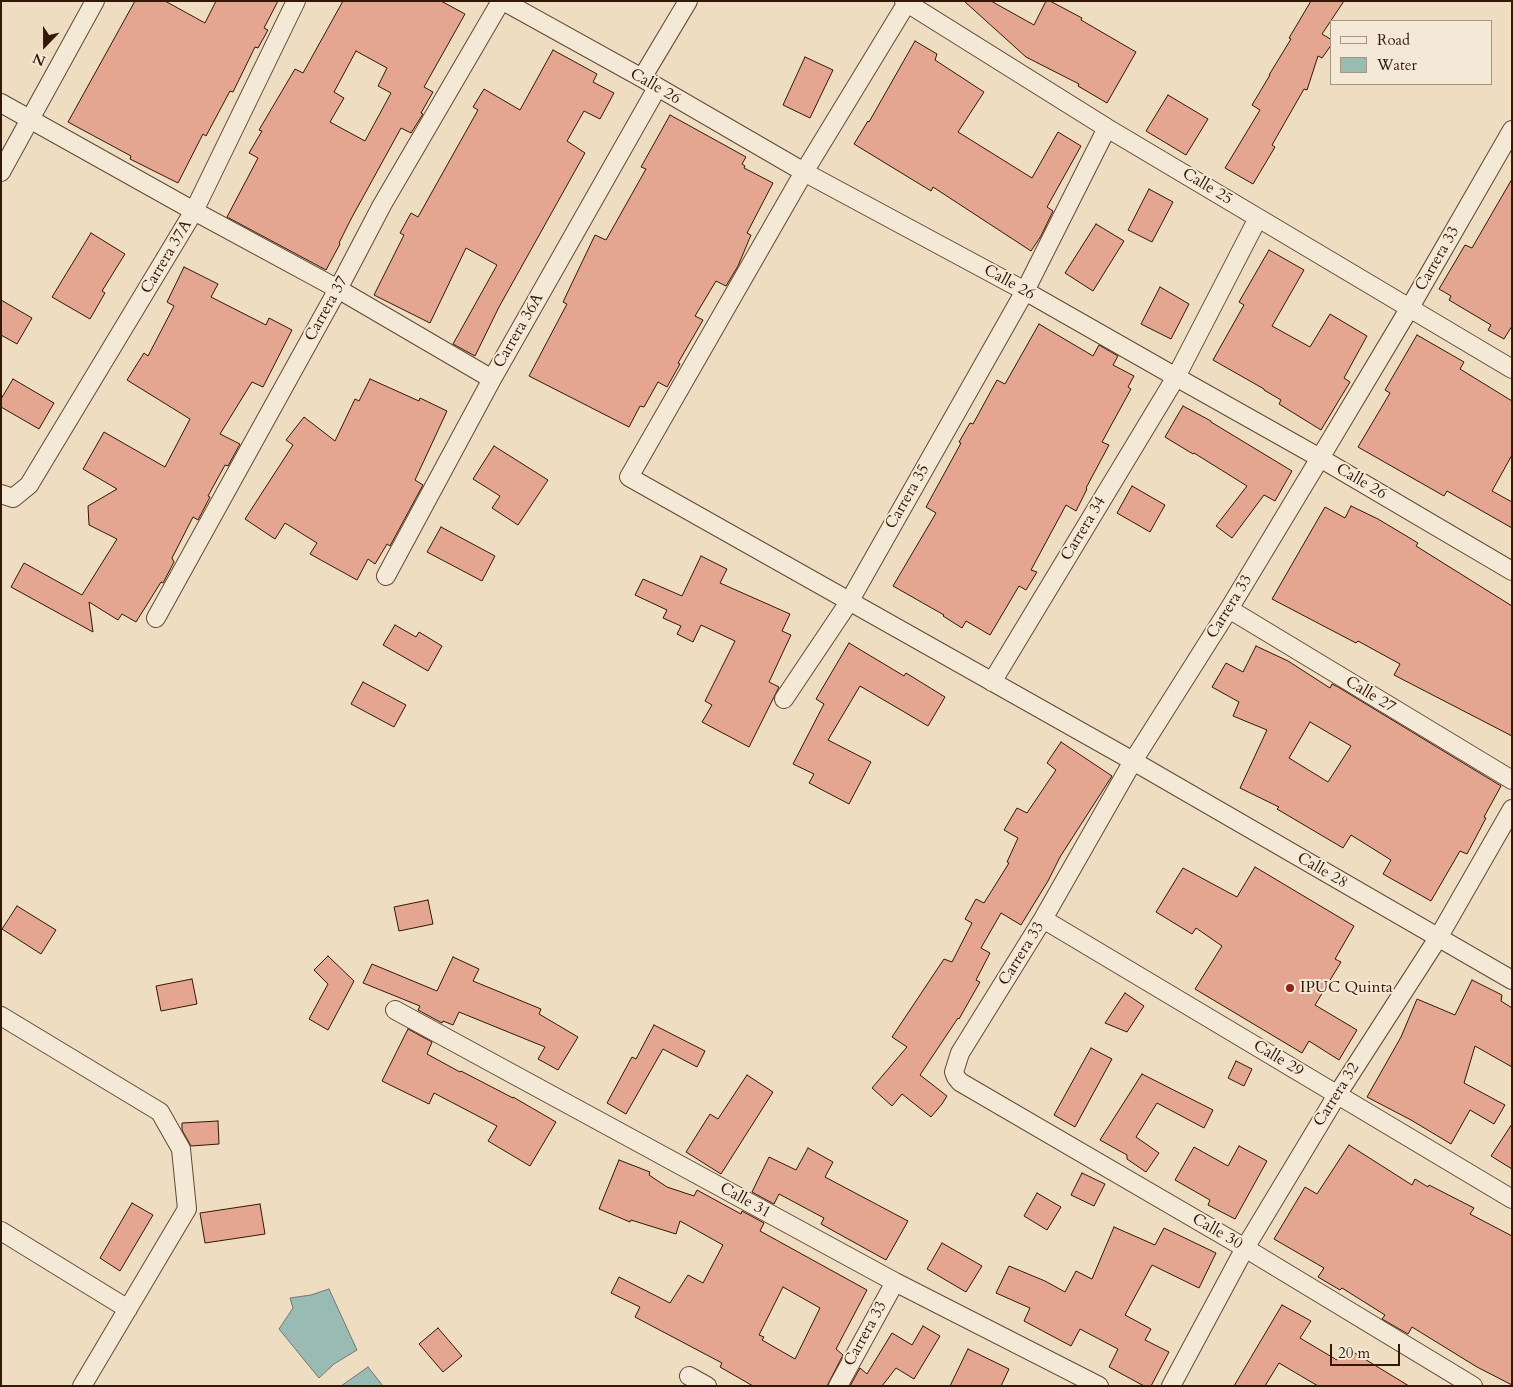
<!DOCTYPE html>
<style>
body{margin:0}
#map{position:relative;width:1513px;height:1387px;overflow:hidden;background:#eeddc0;font-family:Cardo,serif}
canvas{display:block}
.frame{position:absolute;inset:0;border:2px solid #331707;pointer-events:none}
.legend{position:absolute;left:1330px;top:20px;width:162px;height:65px;box-sizing:border-box;background:#f4e9d6;border:1px solid #a79583;margin:0;padding:6px 9px;list-style:none;font-size:15px;color:#331707}
.legend li{display:flex;align-items:center;gap:10px;height:25px}
.legend b{width:25px;border:1px solid #a79583}
.north{position:absolute;left:20px;top:20px;width:50px;height:50px;-webkit-text-stroke:4px #f4e9d6;paint-order:stroke;rotate:202deg;font-size:14px;font-weight:700;line-height:20px;text-align:center;color:#331707}
.north::after{content:'';display:block;margin:auto;width:18px;height:22px;background:#331707;clip-path:polygon(50% 0,100% 100%,50% 72%,0 100%)}
.scale{position:absolute;left:1330px;top:1344px;width:70px;height:22px;box-sizing:border-box;border:2px solid #331707;border-top:0;padding-left:6px;font-size:15px;line-height:18px;white-space:nowrap;color:#331707;-webkit-text-stroke:4px #f4e9d6;paint-order:stroke}
</style>
<div id="map">
<canvas width="1513" height="1387"></canvas>
<div class="frame"></div>
<ul class="legend">
<li><b style="height:6px;background:#f4e9d6"></b>Road</li>
<li><b style="height:14px;background:#99bbb4"></b>Water</li>
</ul>
<div class="north">N</div>
<div class="scale">20 m</div>
</div>
<script>
const context = document.querySelector('canvas').getContext('2d');
context.lineJoin = 'round';
function paint(path, color) { context.fillStyle = color; context.fill(path, 'evenodd'); }
const shape = rows => new Path2D(rows.map(r => 'M' + r).join(''));
function trace(path, color, width, dash) { context.strokeStyle = color; context.lineWidth = width; context.lineCap = dash ? 'butt' : 'round'; context.setLineDash(dash || []); context.stroke(path); }
function drawText(font, color, halo, rows, align = 'center') {
  context.font = font + ' Cardo,serif'; context.lineWidth = 4; context.setLineDash([]); context.textBaseline = 'middle'; context.strokeStyle = halo; context.fillStyle = color; for (const [text, x, y, turn = 0] of rows) {
    context.save(); context.translate(x, y); context.rotate((+turn || 0) * Math.PI / 180); context.textAlign = isNaN(turn) ? turn : align; if (halo) context.strokeText(text, 0, 0); context.fillText(text, 0, 0); context.restore();
  }
}
const water = shape([
 [329,1289,357,1350,334,1364,319,1378,279,1329,293,1308,290,1298,311,1295,329,1289],
 [368,1367,383,1386,341,1386,368,1367]
]);
paint(water, '#99bbb4');
trace(water, '#70796f', 1);
const building = shape([
 [135,1,165,1,205,23,216,1,278,1,264,28,268,30,258,48,255,47,233,92,230,91,206,136,203,134,178,183,130,159,131,156,68,122,135,1],
 [343,1,441,1,465,14,424,87,433,92,421,113,423,114,411,133,401,128,351,219,339,243,340,244,326,270,227,217,258,158,249,153,262,131,259,130,295,69,303,73,343,1],
 [356,51,387,68,378,86,391,93,365,141,330,122,344,98,334,92,356,51],
 [964,1,991,1,1034,25,1046,1,1050,1,1082,18,1081,20,1136,52,1107,103,1078,86,1079,84,1026,57,964,1],
 [1311,1,1344,1,1322,34,1332,40,1332,44,1322,58,1318,56,1307,90,1304,89,1272,145,1275,147,1253,184,1225,168,1260,110,1252,105,1270,75,1269,75,1291,39,1289,38,1311,1],
 [915,41,937,54,935,60,984,92,958,132,1032,178,1058,132,1081,146,1047,207,1053,211,1041,236,1031,251,933,187,931,191,854,144,868,121,869,122,915,41],
 [553,50,597,74,593,82,614,93,600,119,584,111,567,141,585,153,499,307,475,356,453,344,497,265,466,248,430,323,374,295,404,235,400,233,411,213,418,217,478,110,473,107,484,89,520,110,553,50],
 [805,57,833,70,810,118,783,105,805,57],
 [1168,95,1208,119,1186,155,1146,131,1168,95],
 [670,115,746,157,742,164,745,166,744,168,773,183,747,233,751,235,738,266,726,286,716,281,695,316,703,320,678,363,680,364,667,387,658,382,644,407,640,406,629,427,529,376,567,304,563,302,595,235,606,240,646,169,641,167,670,115],
 [1512,179,1512,326,1504,339,1488,330,1491,325,1449,300,1451,296,1439,289,1465,245,1472,248,1512,179],
 [1149,189,1173,202,1152,242,1128,230,1149,189],
 [1096,224,1124,241,1093,291,1065,273,1096,224],
 [91,233,125,254,102,291,105,293,90,319,52,297,91,233],
 [1269,250,1304,270,1272,326,1310,347,1330,314,1367,336,1344,378,1350,382,1321,430,1279,404,1281,400,1264,390,1264,389,1213,360,1244,305,1239,302,1269,250],
 [184,267,218,284,211,297,266,325,269,318,292,330,263,387,252,382,220,434,240,444,228,466,225,465,208,496,210,497,198,520,193,517,172,558,174,562,163,583,161,582,136,622,122,614,118,620,89,602,93,632,11,587,24,563,82,595,117,539,89,525,88,506,117,489,83,469,104,432,165,467,190,419,127,380,144,353,148,356,174,306,167,302,184,267],
 [1160,287,1189,304,1171,339,1141,324,1160,287],
 [1,300,32,318,17,344,1,335,1,300],
 [1039,324,1093,356,1099,345,1118,356,1113,365,1134,376,1128,387,1131,389,1102,442,1109,445,1086,488,1087,489,1076,511,1066,505,1031,570,1037,572,1026,590,1019,586,990,635,966,621,962,628,943,616,944,615,893,586,936,513,926,507,961,443,959,442,970,423,973,424,997,380,1005,384,1039,324],
 [1417,335,1464,362,1460,369,1512,401,1512,455,1492,491,1512,502,1512,528,1447,491,1444,496,1358,447,1390,393,1385,390,1417,335],
 [13,379,54,403,39,429,1,407,1,399,13,379],
 [370,379,419,401,420,398,447,411,415,480,423,485,390,546,387,544,375,564,368,559,357,580,310,554,317,543,285,523,275,539,245,519,293,445,286,440,304,417,335,441,355,399,359,401,370,379],
 [1183,406,1211,421,1211,422,1292,471,1275,501,1264,495,1232,538,1216,526,1247,486,1194,453,1193,454,1165,437,1183,406],
 [494,446,548,480,518,525,492,508,500,496,473,479,494,446],
 [1132,486,1165,505,1150,532,1117,513,1132,486],
 [1351,506,1378,519,1418,543,1416,546,1512,606,1512,736,1394,675,1400,664,1358,641,1356,643,1272,599,1325,507,1345,518,1351,506],
 [441,527,495,556,482,581,427,552,441,527],
 [701,556,727,569,720,583,790,614,782,631,791,635,769,682,779,687,749,747,702,722,712,705,705,701,735,641,701,625,693,642,677,634,681,626,663,618,667,610,635,595,643,579,682,596,701,556],
 [395,625,416,637,419,632,442,646,428,671,383,645,395,625],
 [849,643,904,676,906,673,945,697,928,726,860,686,828,740,871,762,849,804,809,783,814,774,793,764,824,704,816,699,849,643],
 [1256,646,1288,661,1330,688,1332,684,1338,687,1501,786,1484,817,1486,818,1467,854,1460,851,1431,901,1383,874,1391,860,1351,835,1343,848,1277,809,1279,807,1240,788,1267,730,1233,716,1239,702,1212,687,1226,663,1243,672,1256,646],
 [1310,722,1351,746,1328,782,1289,758,1310,722],
 [363,682,406,705,394,727,351,704,363,682],
 [1061,742,1112,776,1060,857,1048,881,1021,925,1001,913,981,948,990,953,976,980,980,982,959,1019,958,1018,920,1075,947,1096,942,1104,931,1117,902,1094,892,1106,872,1088,907,1047,892,1037,944,959,952,962,972,923,965,919,976,899,984,903,1009,863,1007,862,1018,838,1004,830,1017,808,1027,813,1056,770,1047,763,1061,742],
 [1255,867,1354,926,1335,959,1341,962,1315,1005,1357,1030,1339,1060,1309,1041,1302,1053,1195,989,1222,946,1196,928,1192,934,1156,912,1183,868,1237,897,1255,867],
 [428,900,433,924,399,931,394,907,428,900],
 [17,906,56,930,41,954,2,929,17,906],
 [328,956,354,981,328,1030,309,1019,328,984,314,970,328,956],
 [453,957,479,969,473,981,541,1009,539,1014,578,1037,558,1070,538,1059,545,1047,459,1012,453,1025,443,1021,442,1023,418,1010,420,1006,363,983,372,964,437,991,453,957],
 [192,979,197,1004,161,1011,156,986,192,979],
 [1472,980,1502,995,1501,1001,1512,1008,1512,1067,1475,1046,1464,1083,1505,1105,1494,1124,1470,1110,1451,1144,1411,1120,1367,1097,1401,1037,1417,999,1455,1015,1472,980],
 [1125,993,1144,1006,1127,1032,1105,1023,1125,993],
 [654,1025,705,1051,697,1067,663,1049,626,1114,607,1103,632,1057,636,1059,654,1025],
 [408,1029,432,1042,427,1054,460,1072,461,1071,513,1098,513,1097,556,1122,530,1166,488,1141,497,1126,434,1093,429,1104,382,1081,408,1029],
 [1091,1048,1112,1059,1075,1127,1054,1115,1091,1048],
 [1236,1061,1252,1069,1244,1086,1228,1078,1236,1061],
 [1142,1074,1213,1110,1204,1128,1157,1103,1136,1137,1159,1153,1146,1172,1127,1159,1127,1155,1100,1140,1142,1074],
 [747,1075,773,1092,721,1174,686,1152,710,1114,718,1119,747,1075],
 [218,1121,219,1144,191,1146,182,1130,182,1123,218,1121],
 [1512,1124,1512,1169,1491,1156,1512,1124],
 [1349,1145,1412,1185,1415,1179,1428,1187,1429,1185,1474,1208,1470,1214,1512,1236,1512,1385,1477,1367,1412,1327,1408,1334,1382,1319,1385,1315,1342,1288,1340,1290,1318,1277,1324,1268,1274,1239,1305,1187,1317,1194,1349,1145],
 [1239,1146,1267,1161,1235,1219,1208,1205,1210,1200,1175,1180,1194,1147,1228,1166,1239,1146],
 [808,1148,833,1162,825,1177,908,1221,886,1260,821,1224,824,1218,779,1194,774,1204,752,1192,769,1157,796,1170,808,1148],
 [619,1160,650,1172,649,1175,667,1187,694,1196,697,1190,741,1214,742,1211,764,1223,760,1231,867,1290,836,1349,843,1355,827,1386,753,1386,720,1367,722,1363,635,1317,640,1307,611,1293,619,1277,670,1303,688,1275,703,1283,723,1245,680,1221,676,1234,631,1220,630,1222,599,1209,619,1160],
 [783,1287,820,1308,795,1359,762,1340,764,1337,759,1335,783,1287],
 [1082,1173,1105,1184,1094,1206,1071,1195,1082,1173],
 [1037,1193,1061,1207,1047,1230,1024,1216,1037,1193],
 [132,1203,153,1215,120,1271,100,1258,132,1203],
 [260,1204,265,1234,205,1243,200,1213,260,1204],
 [1114,1227,1155,1245,1164,1228,1216,1253,1199,1288,1152,1265,1125,1315,1151,1329,1145,1340,1169,1352,1151,1386,1144,1386,1109,1367,1118,1349,1080,1329,1071,1346,1024,1321,1030,1308,996,1293,1009,1266,1045,1281,1065,1292,1076,1271,1092,1279,1114,1227],
 [942,1243,982,1266,966,1292,927,1269,942,1243],
 [1282,1305,1311,1321,1300,1338,1337,1360,1345,1347,1409,1386,1318,1386,1279,1363,1265,1386,1234,1386,1282,1305],
 [923,1326,940,1336,914,1379,896,1368,882,1386,850,1386,860,1368,867,1374,892,1333,912,1345,923,1326],
 [438,1328,462,1356,443,1372,419,1344,438,1328],
 [968,1349,1009,1369,1001,1386,950,1386,968,1349]
]);
paint(building, '#e5a691');
trace(building, '#331707', 1);
const minor = shape([
 [503,1,642,78,804,172,1025,291,1176,377,1320,458,1512,571],
 [904,1,1107,128,1512,369],
 [908,1,804,172,629,477,1133,761,1512,980],
 [642,78,688,1],
 [1,103,194,211,338,289,492,379],
 [1,172,95,1],
 [1,494,13,498,29,485,194,211,296,1],
 [386,576,492,379,657,88],
 [1229,609,1512,780],
 [156,618,338,289,382,205,501,1],
 [992,682,1176,377,1258,218],
 [784,699,849,602,1025,291,1107,128],
 [1043,919,1512,1199],
 [395,1010,895,1282,1099,1386],
 [1,1016,160,1112,181,1149,187,1209,82,1386],
 [1,1231,128,1309],
 [689,1376,707,1386],
 [838,1386,895,1282],
 [1171,1386,1245,1248,1337,1095,1438,938,1512,809],
 [1473,1386,1245,1248,960,1082,956,1077,954,1072,960,1053,1043,919,1133,761,1229,609,1320,458,1409,309,1512,130]
]);
trace(minor, '#624835', 20);
trace(minor, '#f4e9d6', 18);
for (const [x, y, r, color] of [
 [1290,988,5,"#8f2418"]
]) { const dot = new Path2D(); dot.arc(x, y, r, 0, 2 * Math.PI); context.fillStyle = color; context.fill(dot); trace(dot, '#f4e9d6', 2); }
drawText('16px', '#331707', '#f4e9d6', [
 ["Calle 26",655,87,30],
 ["Calle 25",1207,187,31],
 ["Carrera 37A",167,257,-59],
 ["Carrera 33",1438,259,-60],
 ["Calle 26",1009,283,29],
 ["Carrera 37",327,309,-61],
 ["Carrera 36A",519,331,-60],
 ["Calle 26",1361,482,30],
 ["Carrera 35",908,497,-60],
 ["Carrera 34",1084,529,-59],
 ["Carrera 33",1230,607,-58],
 ["Calle 27",1370,695,31],
 ["Calle 28",1322,871,30],
 ["Carrera 33",1022,954,-58],
 ["Calle 29",1278,1059,31],
 ["Carrera 32",1337,1095,-58],
 ["Calle 31",745,1201,29],
 ["Calle 30",1217,1232,30],
 ["Carrera 33",866,1334,-61]
]);
drawText('16px', '#331707', '#f4e9d6', [
 ["IPUC Quinta",1300,988]
], 'left');
</script>
